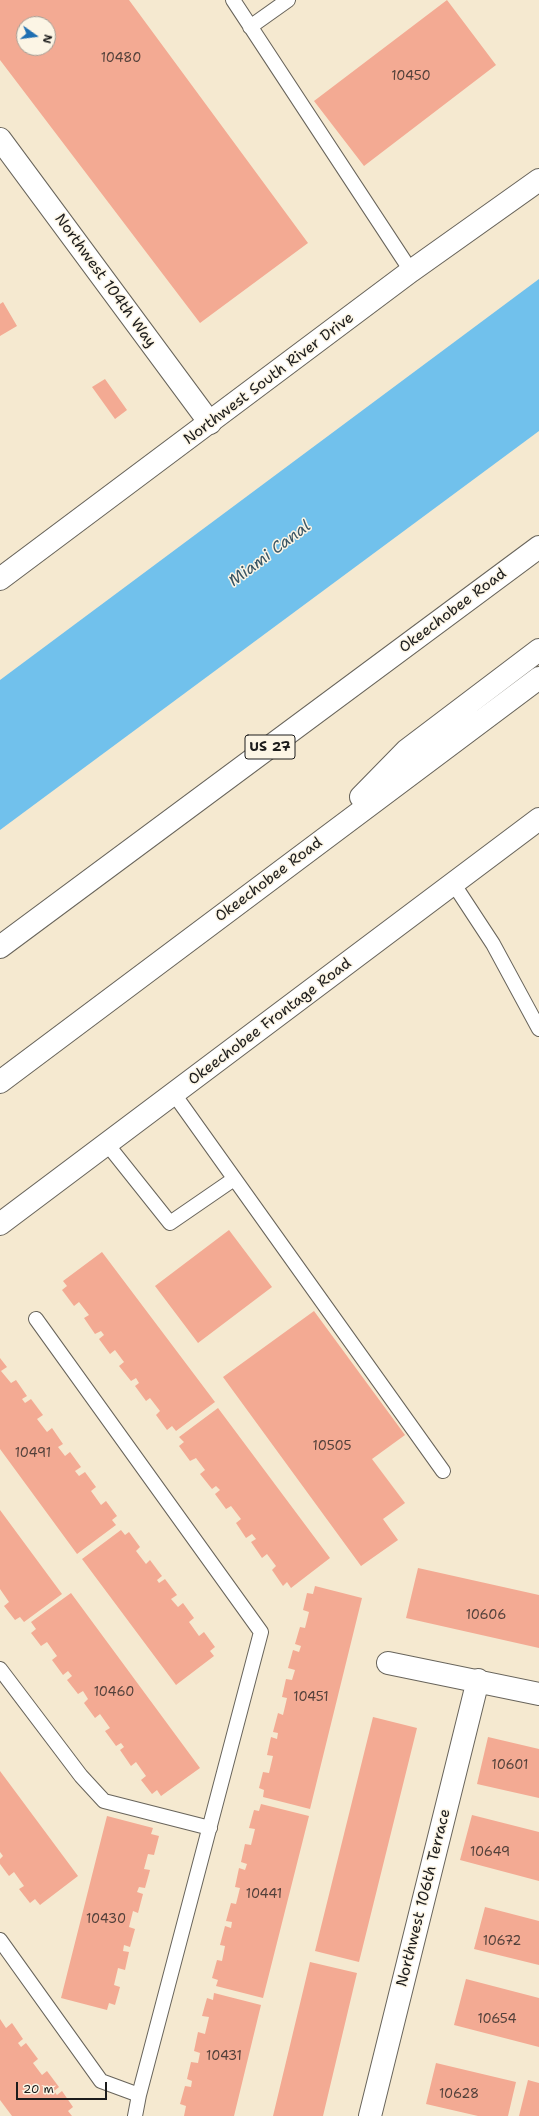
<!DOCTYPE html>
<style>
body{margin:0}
#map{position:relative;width:539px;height:2116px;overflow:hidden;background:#f5e9d0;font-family:"Shantell Sans",sans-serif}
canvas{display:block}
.north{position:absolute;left:16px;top:16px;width:40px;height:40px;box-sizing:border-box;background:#fcf5e5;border:1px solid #a29e95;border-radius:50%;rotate:104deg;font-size:11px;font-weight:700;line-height:16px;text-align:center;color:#1c1c1c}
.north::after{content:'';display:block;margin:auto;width:14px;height:18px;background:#1f6fb2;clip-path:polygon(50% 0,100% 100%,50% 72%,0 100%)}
.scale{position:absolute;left:16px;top:2082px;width:91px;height:18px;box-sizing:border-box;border:2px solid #1c1c1c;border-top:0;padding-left:5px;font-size:12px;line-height:14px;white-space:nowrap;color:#1c1c1c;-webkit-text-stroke:3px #fcf5e5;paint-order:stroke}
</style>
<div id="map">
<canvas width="539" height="2116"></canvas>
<div class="north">N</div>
<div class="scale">20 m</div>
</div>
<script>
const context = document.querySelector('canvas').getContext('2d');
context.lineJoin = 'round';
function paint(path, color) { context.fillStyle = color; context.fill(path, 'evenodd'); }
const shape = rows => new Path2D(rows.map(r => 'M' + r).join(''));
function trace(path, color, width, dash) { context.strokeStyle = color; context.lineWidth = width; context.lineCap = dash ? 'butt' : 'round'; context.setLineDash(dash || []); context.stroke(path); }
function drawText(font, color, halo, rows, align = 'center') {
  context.font = font + ' "Shantell Sans",sans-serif'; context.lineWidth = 3; context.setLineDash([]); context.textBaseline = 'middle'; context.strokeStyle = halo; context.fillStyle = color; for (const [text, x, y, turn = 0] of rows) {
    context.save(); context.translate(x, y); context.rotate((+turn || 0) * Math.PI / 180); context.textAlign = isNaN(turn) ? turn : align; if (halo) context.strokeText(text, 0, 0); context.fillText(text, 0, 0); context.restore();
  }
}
paint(shape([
 [539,279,539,431,0,830,0,680]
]), '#71c1ec');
paint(shape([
 [0,0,129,0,308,243,200,323,0,60],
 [24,24,48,24,48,48,24,48],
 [447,0,496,65,364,166,314,101],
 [3,302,17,326,0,336,0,304],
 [105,379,127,410,115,419,92,387],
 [229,1230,272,1287,198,1343,155,1286],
 [102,1252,215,1402,176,1431,172,1426,167,1430,156,1415,160,1411,150,1398,146,1401,135,1386,139,1383,136,1378,131,1381,119,1366,124,1362,115,1350,110,1354,99,1339,104,1335,101,1331,95,1334,84,1318,89,1315,79,1302,74,1306,62,1290,67,1286,63,1281],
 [314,1311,405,1435,372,1459,405,1503,383,1519,398,1540,361,1566,223,1377],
 [0,1358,7,1367,1,1371,11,1383,16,1380,27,1396,22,1399,25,1403,31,1399,43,1415,37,1419,47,1432,52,1428,63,1444,58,1447,65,1456,70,1452,81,1467,75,1471,79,1476,85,1472,96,1487,91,1491,101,1505,106,1501,117,1516,112,1520,116,1525,77,1554,0,1449],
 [218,1408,330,1558,291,1588,287,1582,283,1586,272,1570,276,1566,267,1554,262,1558,251,1542,256,1539,252,1534,246,1538,236,1523,241,1519,231,1506,226,1509,215,1494,220,1490,216,1486,212,1489,200,1474,205,1470,196,1458,190,1461,179,1446,184,1442,179,1437],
 [0,1510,62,1594,24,1622,20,1617,15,1620,4,1606,9,1602,0,1589],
 [121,1530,125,1535,129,1532,140,1547,136,1551,146,1564,150,1560,162,1576,157,1580,159,1583,165,1579,177,1595,171,1599,178,1607,183,1603,194,1618,189,1622,199,1636,204,1632,215,1647,210,1651,214,1656,176,1685,82,1559],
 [418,1568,539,1595,539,1648,406,1618],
 [315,1586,362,1598,310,1809,263,1797,264,1790,259,1788,263,1772,269,1773,273,1756,267,1755,271,1737,277,1739,278,1733,273,1732,278,1713,283,1715,287,1698,282,1697,286,1679,292,1680,295,1670,288,1668,293,1650,299,1652,301,1646,295,1644,300,1627,305,1628,309,1612,303,1610,307,1593,313,1594],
 [71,1593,200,1768,161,1796,157,1790,152,1794,141,1780,146,1776,136,1762,131,1766,120,1750,124,1747,121,1743,116,1746,105,1731,110,1728,100,1714,95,1718,84,1703,88,1699,83,1691,78,1694,67,1680,72,1676,68,1671,63,1675,52,1660,57,1656,47,1642,41,1646,31,1633,36,1629,31,1622],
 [373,1717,417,1728,359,1962,315,1951],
 [488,1737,539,1749,539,1798,477,1784],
 [0,1771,78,1876,40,1905,35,1899,30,1903,19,1889,24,1886,14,1872,9,1876,0,1864,0,1859,3,1856,0,1852],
 [261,1804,309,1816,263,1998,216,1986,218,1980,212,1978,217,1960,222,1961,225,1946,220,1945,225,1926,231,1928,232,1922,226,1921,231,1903,236,1904,240,1888,235,1887,239,1868,245,1870,247,1864,241,1862,245,1844,251,1845,255,1829,249,1828,254,1810,259,1811],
 [472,1815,539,1832,539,1881,460,1860],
 [107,1816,153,1828,151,1834,159,1836,154,1855,148,1854,144,1869,150,1870,145,1888,139,1887,137,1892,143,1894,138,1913,133,1911,129,1927,135,1929,130,1947,124,1945,123,1951,129,1952,125,1970,118,1968,114,1985,120,1987,115,2005,109,2003,107,2010,61,1998],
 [485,1907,539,1921,539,1965,474,1949],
 [310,1962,357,1973,323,2116,273,2116],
 [466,1979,539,1998,539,2047,454,2025],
 [214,1993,261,2005,234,2116,184,2116,186,2106,180,2104,185,2086,191,2087,192,2081,187,2079,191,2062,198,2063,200,2053,194,2051,198,2032,205,2034,209,2017,202,2016,207,1998,213,2000],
 [0,2019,6,2028,12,2023,23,2039,18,2043,21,2047,26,2043,38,2059,33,2063,42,2075,47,2071,59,2087,54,2091,57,2095,62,2091,73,2107,68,2111,72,2116,12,2116,0,2100],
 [436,2063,516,2082,508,2116,478,2116,426,2104],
 [528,2080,539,2083,539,2116,519,2116]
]), '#f3aa93');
const service = shape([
 [233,0,411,271],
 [250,27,288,0],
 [453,883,493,944,539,1029],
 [174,1094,443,1471],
 [107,1144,170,1223,234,1179],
 [36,1319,261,1632,139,2095,135,2116],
 [0,1669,81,1776,104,1801,210,1828],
 [0,1940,101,2081,139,2095]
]);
const minor = shape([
 [0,139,210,423],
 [388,1663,539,1694],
 [370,2116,478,1680]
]);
const tertiary = shape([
 [0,579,411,271,539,180],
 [0,1224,539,819]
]);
const trunk = shape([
 [361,797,407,750,539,650],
 [0,947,539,547],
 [0,1082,539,678]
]);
trace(service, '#68645b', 16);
trace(minor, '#68645b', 24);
trace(tertiary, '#68645b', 24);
trace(trunk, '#68645b', 24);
trace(service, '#fff', 14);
trace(minor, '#fff', 22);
trace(tertiary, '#fff', 22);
trace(trunk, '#fff', 22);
drawText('13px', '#52403a', null, [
 ["10480",121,59],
 ["10450",411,77],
 ["10505",332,1447],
 ["10491",33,1454],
 ["10606",486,1616],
 ["10460",114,1693],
 ["10451",311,1698],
 ["10601",510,1766],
 ["10649",490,1853],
 ["10441",264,1895],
 ["10430",106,1920],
 ["10672",502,1942],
 ["10654",497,2020],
 ["10431",224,2057],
 ["10628",459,2095]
]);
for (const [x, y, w] of [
 [270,747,50]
]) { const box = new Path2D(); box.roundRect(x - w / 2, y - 12, w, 24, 3); context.fillStyle = '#fcf5e5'; context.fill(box); trace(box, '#1c1c1c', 1); }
drawText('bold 14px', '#1c1c1c', null, [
 ["US 27",270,747]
]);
drawText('15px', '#1c1c1c', '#fcf5e5', [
 ["Northwest 104th Way",105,281,54],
 ["Northwest South River Drive",269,379,-37],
 ["Okeechobee Road",453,611,-37],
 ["Okeechobee Road",269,880,-37],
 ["Okeechobee Frontage Road",270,1022,-37],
 ["Northwest 106th Terrace",424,1898,-76]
]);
drawText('italic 16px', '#3a5665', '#fcf5e5', [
 ["Miami Canal",270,554,-37]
]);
</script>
